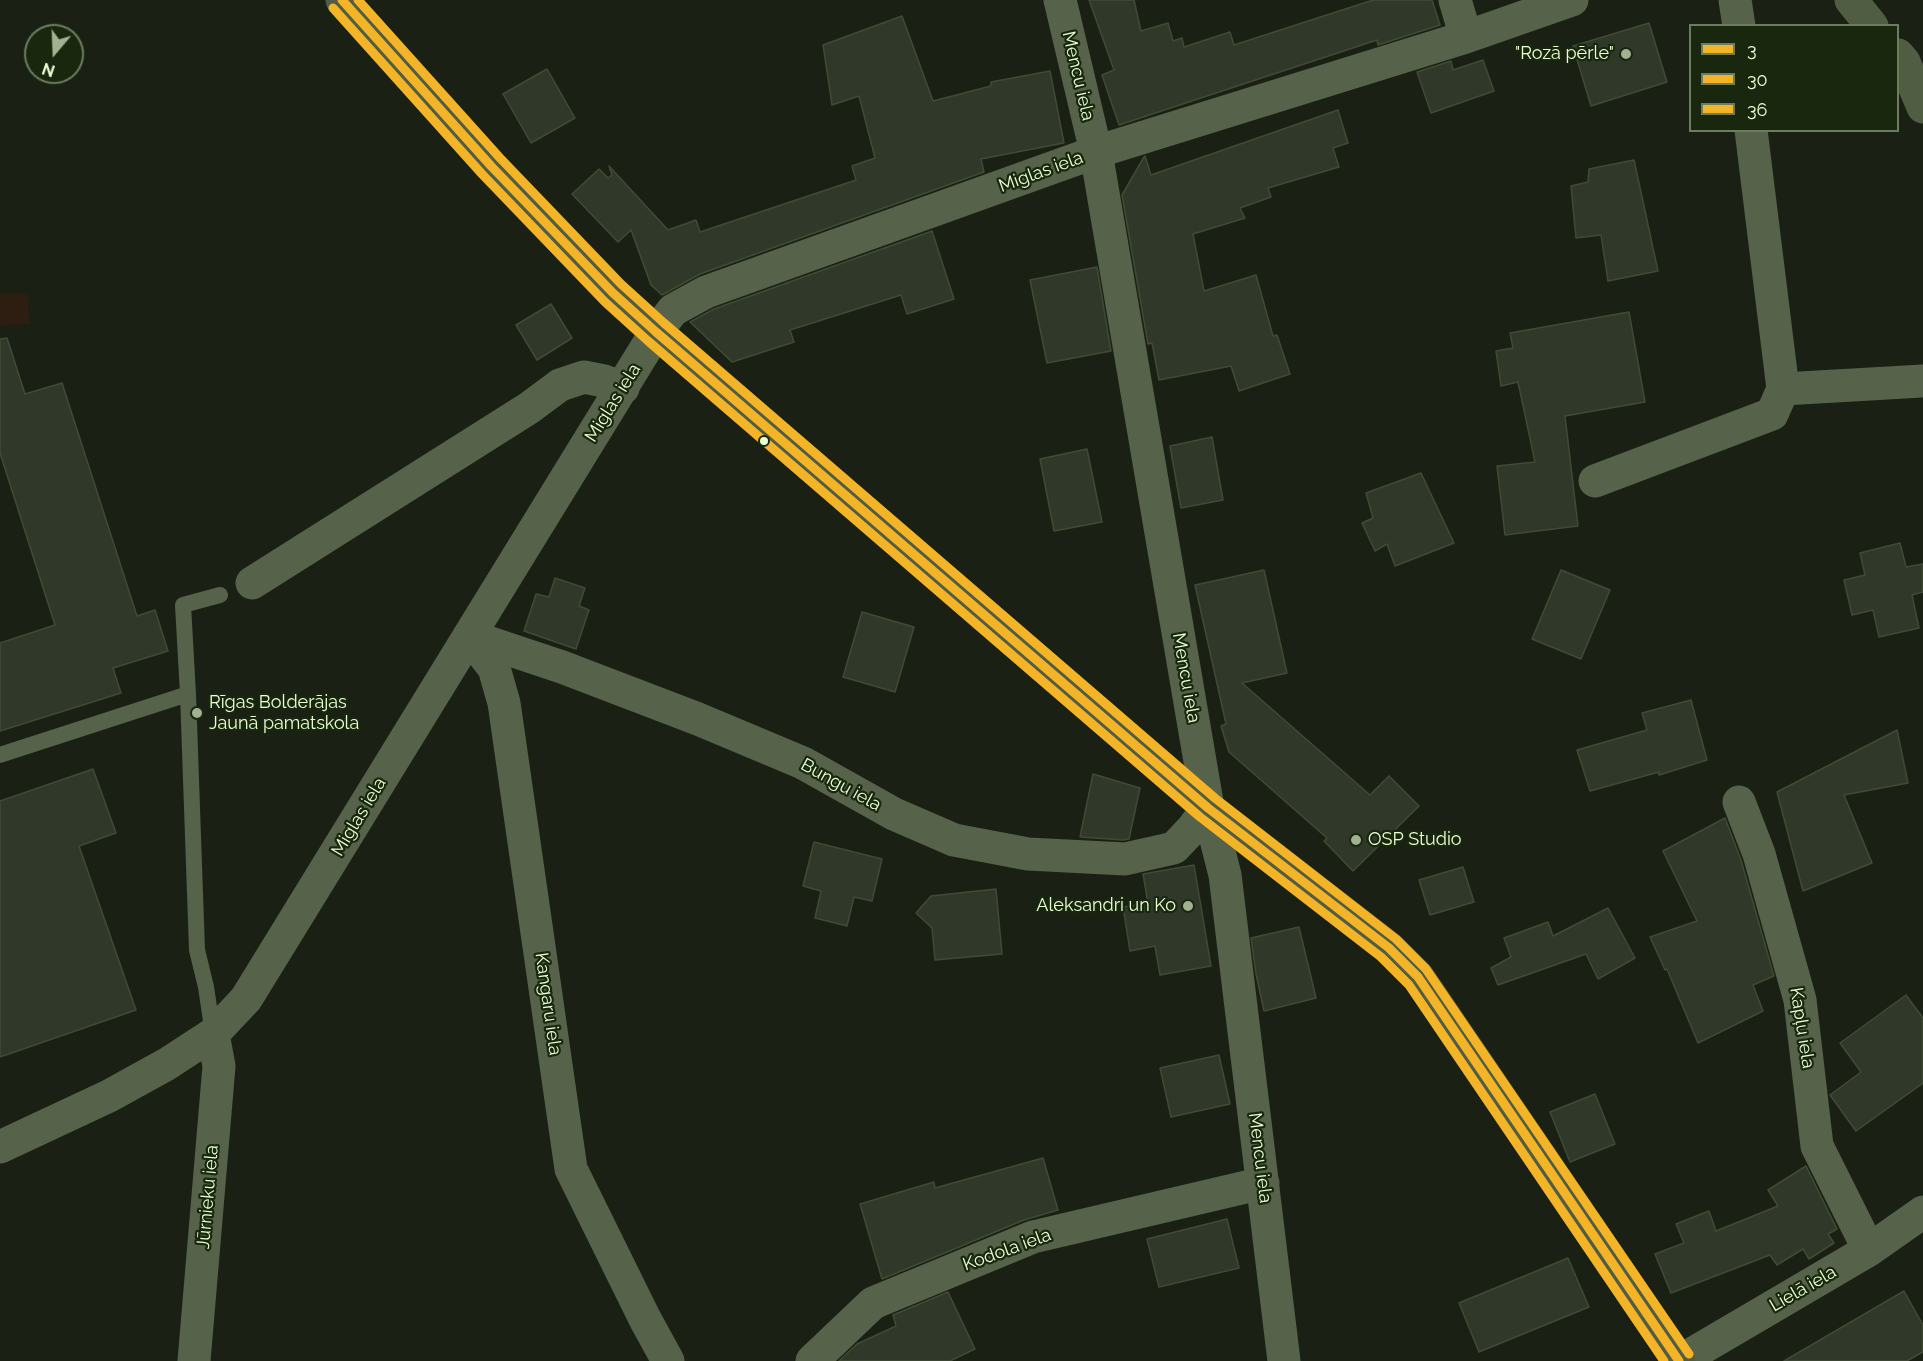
<!DOCTYPE html>
<meta charset="utf-8">
<style>
body{margin:0}
#map{position:relative;width:1923px;height:1361px;overflow:hidden;background:#1a2114;font-family:Raleway,sans-serif}
canvas{display:block}
.legend{position:absolute;left:1689px;top:24px;width:210px;height:108px;box-sizing:border-box;background:#19270e;border:2px solid #6c7d5d;margin:0;padding:8px 10px;list-style:none;font-size:18px;color:#e9ffd4}
.legend li{display:flex;align-items:center;gap:12px;height:30px}
.legend b{width:30px;border:2px solid #6c7d5d}
.north{position:absolute;left:24px;top:24px;width:60px;height:60px;box-sizing:border-box;background:#19270e;border:2px solid #6c7d5d;border-radius:50%;rotate:199deg;font-size:16px;font-weight:700;line-height:24px;text-align:center;color:#e9ffd4}
.north::after{content:'';display:block;margin:auto;width:21px;height:27px;background:#a1b191;clip-path:polygon(50% 0,100% 100%,50% 72%,0 100%)}
</style>
<div id="map">
<canvas width="1923" height="1361"></canvas>
<ul class="legend">
<li><b style="height:8px;background:#f4b427"></b>3</li>
<li><b style="height:8px;background:#f4b427"></b>30</li>
<li><b style="height:8px;background:#f4b427"></b>36</li>
</ul>
<div class="north">N</div>
</div>
<script>
const context = document.querySelector('canvas').getContext('2d');
context.lineJoin = 'round';
function paint(path, color) { context.fillStyle = color; context.fill(path, 'evenodd'); }
const shape = rows => new Path2D(rows.map(r => 'M' + r).join(''));
function trace(path, color, width, dash) { context.strokeStyle = color; context.lineWidth = width; context.lineCap = dash ? 'butt' : 'round'; context.setLineDash(dash || []); context.stroke(path); }
function drawText(font, color, halo, rows, align = 'center') {
  context.font = font + ' Raleway,sans-serif'; context.lineWidth = 4.5; context.setLineDash([]); context.textBaseline = 'middle'; context.strokeStyle = halo; context.fillStyle = color; for (const [text, x, y, turn = 0] of rows) {
    context.save(); context.translate(x, y); context.rotate((+turn || 0) * Math.PI / 180); context.textAlign = isNaN(turn) ? turn : align; if (halo) context.strokeText(text, 0, 0); context.fillText(text, 0, 0); context.restore();
  }
}
paint(shape([
 [27,293,30,324,0,325,0,294]
]), '#2e1e11');
const building = shape([
 [1089,0,1134,0,1141,31,1168,23,1173,41,1182,38,1184,47,1230,32,1234,45,1373,0,1432,0,1440,25,1378,45,1377,40,1119,125,1102,75,1114,70,1089,0],
 [902,16,933,101,991,86,991,82,1050,71,1064,143,981,159,984,172,700,274,662,295,651,285,631,230,618,242,572,194,599,169,608,178,612,175,609,166,668,230,696,220,700,232,856,180,852,166,875,158,859,96,832,105,823,45,902,16],
 [1649,23,1667,82,1591,106,1573,46,1649,23],
 [1483,60,1494,91,1431,113,1417,72,1451,61,1453,70,1483,60],
 [547,69,575,118,531,143,503,94,547,69],
 [1338,110,1348,143,1333,148,1339,167,1268,188,1271,197,1240,208,1245,218,1193,234,1204,291,1256,275,1273,336,1277,335,1290,374,1239,391,1231,366,1159,380,1152,343,1148,344,1122,195,1144,157,1145,156,1151,175,1338,110],
 [1634,160,1658,271,1608,281,1601,235,1576,238,1571,186,1588,182,1589,169,1634,160],
 [932,231,954,299,907,314,901,295,790,330,794,342,732,362,690,322,714,309,932,231],
 [1097,267,1111,351,1047,363,1030,280,1097,267],
 [551,304,572,338,537,360,516,325,551,304],
 [1629,312,1645,402,1565,416,1578,526,1505,535,1497,466,1535,462,1518,382,1501,386,1496,351,1513,348,1510,333,1629,312],
 [7,338,25,394,62,383,137,616,155,610,168,651,113,668,121,693,0,731,0,643,55,625,0,453,0,339,7,338],
 [1212,437,1223,500,1181,508,1170,446,1212,437],
 [1087,449,1102,522,1054,531,1040,459,1087,449],
 [1421,473,1454,543,1395,566,1387,544,1375,551,1362,523,1373,518,1366,493,1421,473],
 [1900,543,1906,567,1923,564,1923,592,1912,595,1919,628,1879,637,1873,610,1852,615,1844,580,1865,575,1860,553,1900,543],
 [1264,570,1287,673,1242,683,1370,795,1389,776,1419,806,1353,871,1324,841,1327,838,1229,752,1221,726,1226,724,1195,585,1264,570],
 [1561,570,1610,590,1581,659,1532,639,1561,570],
 [555,578,585,588,579,606,589,610,576,649,524,631,536,594,549,597,555,578],
 [862,612,914,627,895,692,843,677,862,612],
 [1691,700,1707,760,1659,775,1659,772,1590,791,1577,750,1647,730,1642,713,1691,700],
 [1897,730,1908,783,1844,795,1872,863,1803,891,1777,792,1897,730],
 [93,769,116,833,79,846,136,1010,0,1057,0,801,93,769],
 [1093,774,1140,788,1129,839,1123,840,1080,837,1093,774],
 [1725,818,1741,860,1774,976,1753,985,1763,1011,1698,1043,1667,969,1665,970,1650,937,1697,921,1663,851,1725,818],
 [814,842,882,859,872,901,854,897,847,926,815,918,821,891,803,886,814,842],
 [1194,865,1211,966,1160,975,1155,946,1130,951,1123,907,1148,903,1143,874,1194,865],
 [1463,867,1474,902,1430,915,1419,880,1463,867],
 [996,889,1002,954,935,960,932,928,916,913,931,896,996,889],
 [1608,908,1635,958,1598,979,1586,954,1498,985,1491,968,1511,957,1504,938,1548,922,1553,936,1608,908],
 [1299,927,1316,998,1264,1011,1256,974,1251,938,1299,927],
 [1906,995,1923,1018,1923,1083,1856,1131,1830,1095,1861,1072,1840,1043,1906,995],
 [1219,1055,1230,1104,1171,1117,1160,1068,1219,1055],
 [1595,1094,1615,1144,1570,1162,1550,1112,1595,1094],
 [1043,1158,1058,1210,1024,1220,882,1279,860,1204,934,1182,935,1188,1043,1158],
 [1806,1166,1837,1229,1828,1234,1834,1243,1809,1259,1803,1249,1777,1265,1770,1255,1671,1293,1655,1254,1684,1243,1676,1224,1709,1211,1716,1231,1778,1206,1768,1190,1806,1166],
 [1227,1219,1239,1268,1159,1287,1147,1239,1227,1219],
 [1568,1258,1589,1307,1479,1352,1459,1303,1568,1258],
 [1904,1291,1923,1325,1923,1352,1907,1361,1784,1361,1904,1291],
 [948,1292,975,1349,950,1361,839,1361,857,1344,896,1326,893,1315,948,1292]
]);
paint(building, '#303929');
trace(building, '#404b36', 1.5);
trace(shape([
 [0,755,188,694],
 [213,1034,206,987,197,950,188,694,183,605,220,595]
]), '#566249', 16);
trace(shape([
 [1060,0,1096,152,1208,808,1225,875,1284,1361],
 [1455,0,1466,37],
 [1735,0,1739,26],
 [1783,389,1923,381],
 [1595,481,1772,414,1783,389,1751,130],
 [252,583,529,408,560,385,584,377,604,381,623,388],
 [469,636,562,667,698,719,803,763,894,814,954,840,1028,854,1125,859,1174,848,1193,828,1208,808],
 [469,636,494,668,504,703,571,1169,645,1319,668,1361],
 [1739,802,1759,854,1800,1000,1817,1146,1869,1250],
 [0,1147,109,1096,167,1064,213,1034,246,999,656,332,673,310,706,292,1096,152,1466,37,1572,0],
 [194,1361,219,1066,213,1034],
 [812,1361,873,1303,1033,1237,1263,1183],
 [1680,1361,1869,1250,1923,1212]
]), '#566249', 33);
trace(shape([
 [342,0,491,166,613,293,656,332,1208,808,1389,948,1418,977,1679,1361],
 [1851,0,1872,26],
 [1898,55,1904,62,1923,107]
]), '#515d43', 33);
trace(shape([
 [342,0,491,166,613,293,656,332,1208,808,1389,948,1418,977,1679,1361]
]), '#f4b427', 9);
trace(shape([
 [333,8,482,174,605,302,648,341,1200,817,1381,957,1409,985,1664,1361]
]), '#f4b427', 9);
trace(shape([
 [358,0,500,158,621,284,664,323,1216,799,1396,939,1426,969,1689,1354]
]), '#f4b427', 9);
for (const [x, y, r, color] of [
 [1626,54,6,"#a1b191"],
 [764,441,5,"#e9ffd4"],
 [197,713,6,"#a1b191"],
 [1356,840,6,"#a1b191"],
 [1188,906,6,"#a1b191"]
]) { const dot = new Path2D(); dot.arc(x, y, r, 0, 2 * Math.PI); context.fillStyle = color; context.fill(dot); trace(dot, '#19270e', 2); }
drawText('18px', '#e9ffd4', '#19270e', [
 ["\"Rozā pērle\"",1614,54],
 ["Rīgas Bolderājas",209,703,"left"],
 ["Jaunā pamatskola",209,724,"left"],
 ["OSP Studio",1368,840,"left"],
 ["Aleksandri un Ko",1176,906]
], 'right');
drawText('18px', '#e9ffd4', '#19270e', [
 ["Mencu iela",1078,76,77],
 ["Miglas iela",1041,172,-20],
 ["Miglas iela",613,403,-58],
 ["Mencu iela",1186,678,80],
 ["Bungu iela",841,785,29],
 ["Miglas iela",359,817,-59],
 ["Kangaru iela",548,1004,82],
 ["Kapļu iela",1802,1028,81],
 ["Mencu iela",1260,1158,83],
 ["Jūrnieku iela",208,1197,-85],
 ["Kodola iela",1007,1250,-20],
 ["Lielā iela",1803,1289,-30]
]);
</script>
